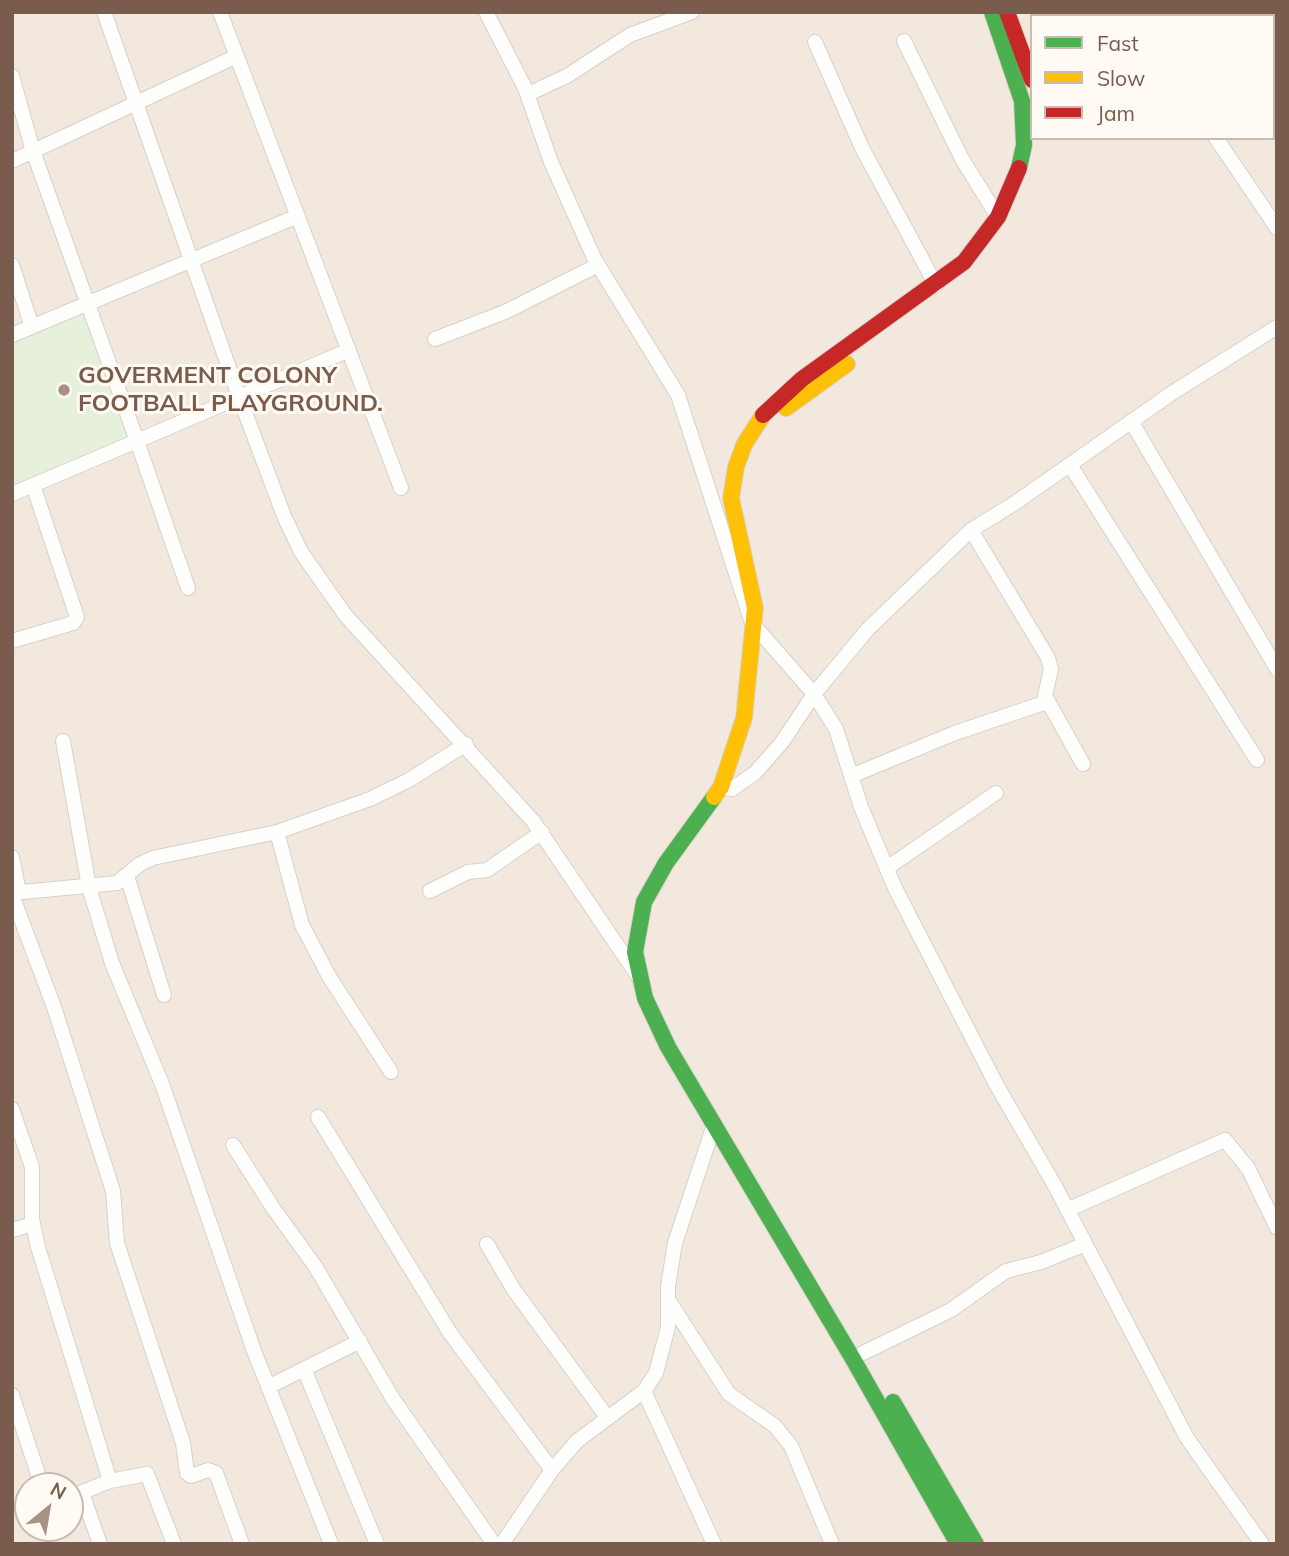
<!DOCTYPE html>
<style>
body{margin:0}
#map{position:relative;width:1289px;height:1556px;overflow:hidden;background:#f9f5f0;font-family:Mulish,sans-serif}
canvas{display:block}
.frame{position:absolute;inset:0;border:14px solid #7a5c4d;pointer-events:none}
.legend{position:absolute;left:1030px;top:14px;width:245px;height:126px;box-sizing:border-box;background:#fffaf3;border:2px solid #cabbb1;margin:0;padding:9px 12px;list-style:none;font-size:21px;color:#7a5c4d}
.legend li{display:flex;align-items:center;gap:14px;height:35px}
.legend b{width:35px;border:2px solid #cabbb1}
.north{position:absolute;left:14px;top:1472px;width:70px;height:70px;box-sizing:border-box;background:#fffaf3;border:2px solid #cabbb1;border-radius:50%;rotate:30deg;font-size:19px;font-weight:700;line-height:28px;text-align:center;color:#7a5c4d}
.north::after{content:'';display:block;margin:auto;width:24px;height:32px;background:#a69286;clip-path:polygon(50% 0,100% 100%,50% 72%,0 100%)}
</style>
<div id="map">
<canvas width="1289" height="1556"></canvas>
<div class="frame"></div>
<ul class="legend">
<li><b style="height:9px;background:#4caf50"></b>Fast</li>
<li><b style="height:9px;background:#ffc107"></b>Slow</li>
<li><b style="height:9px;background:#c62828"></b>Jam</li>
</ul>
<div class="north">N</div>
</div>
<script>
const context = document.querySelector('canvas').getContext('2d');
context.lineJoin = 'round';
function paint(path, color) { context.fillStyle = color; context.fill(path, 'evenodd'); }
const shape = rows => new Path2D(rows.map(r => 'M' + r).join(''));
function trace(path, color, width, dash) { context.strokeStyle = color; context.lineWidth = width; context.lineCap = dash ? 'butt' : 'round'; context.setLineDash(dash || []); context.stroke(path); }
function drawText(font, color, halo, rows, align = 'center') {
  context.font = font + ' Mulish,sans-serif'; context.lineWidth = 6; context.setLineDash([]); context.textBaseline = 'middle'; context.strokeStyle = halo; context.fillStyle = color; for (const [text, x, y, turn = 0] of rows) {
    context.save(); context.translate(x, y); context.rotate((+turn || 0) * Math.PI / 180); context.textAlign = isNaN(turn) ? turn : align; if (halo) context.strokeText(text, 0, 0); context.fillText(text, 0, 0); context.restore();
  }
}
paint(shape([
 [12,12,1277,12,1277,1544,12,1544],
 [1032,16,1273,16,1273,138,1032,138],
 [28,1486,70,1486,70,1528,28,1528]
]), '#f2e8de');
paint(shape([
 [88,306,132,441,12,492,12,339]
]), '#e7f0db');
const street = shape([
 [104,12,240,399,284,516,301,552,346,616,533,821,638,976],
 [220,12,401,488],
 [486,12,525,88,551,162,595,260,678,395,752,623,814,694,836,729,861,807,895,888,996,1084,1055,1186,1187,1438,1262,1544],
 [904,41,962,159,998,217],
 [815,42,862,148,936,285],
 [12,76,33,151,137,441,349,350],
 [528,94,567,76,630,35,692,12],
 [1273,126,1277,131],
 [1216,138,1277,228],
 [12,161,237,56],
 [12,265,32,327],
 [12,335,298,216],
 [435,339,505,312,598,265],
 [1131,421,1277,669],
 [1070,465,1257,760],
 [12,494,137,441,188,588],
 [971,530,1048,658,1051,669,1045,696,1083,764],
 [12,641,73,623,77,617,33,485],
 [63,741,89,887,112,963,162,1084,254,1351,331,1544],
 [851,776,955,733,1047,702],
 [721,787,732,789,755,773,783,741,814,694,868,629,971,530,1015,503,1172,393,1277,327],
 [277,832,302,925,330,978,391,1072],
 [12,857,19,892],
 [887,868,996,793],
 [127,876,164,995],
 [430,891,468,872,487,870,542,832],
 [12,893,117,883,140,864,153,858,277,832,370,799,409,780,466,744],
 [12,895,54,1007,113,1191,117,1243,183,1443,187,1473,191,1476,208,1470,216,1473,242,1544],
 [12,1109,32,1167,32,1219,38,1247,110,1481],
 [318,1117,450,1333,552,1470],
 [233,1145,273,1208,315,1266,393,1399,494,1544],
 [1067,1210,1225,1140,1248,1168,1277,1228],
 [12,1230,33,1224],
 [487,1244,514,1290,607,1417],
 [669,1301,729,1394,775,1426,791,1446,832,1544],
 [863,1353,951,1310,1006,1271,1041,1262,1083,1245],
 [304,1369,377,1544],
 [268,1387,360,1341],
 [644,1391,714,1544],
 [12,1395,42,1486],
 [82,1493,100,1544],
 [70,1497,110,1481,147,1474,174,1544],
 [502,1544,552,1470,577,1441,644,1391,656,1373,668,1327,668,1286,675,1243,714,1125]
]);
const fast = shape([
 [992,12,1022,101,1024,145,1019,168],
 [714,797,666,863,644,902,635,952,645,998,668,1047,853,1359,958,1544],
 [893,1402,976,1544]
]);
const slow = shape([
 [786,408,847,364],
 [714,797,721,787,744,718,755,608,731,498,736,467,744,445,763,415]
]);
const jam = shape([
 [1007,12,1032,80],
 [763,415,802,379,964,262,998,217,1019,168]
]);
trace(street, '#d7d1cb', 16);
trace(fast, '#d9d2cb', 18);
trace(slow, '#d9d2cb', 18);
trace(jam, '#d9d2cb', 18);
trace(street, '#fefefd', 14);
trace(fast, '#4caf50', 16);
trace(slow, '#ffc107', 16);
trace(jam, '#c62828', 16);
for (const [x, y, r, color] of [
 [64,390,7,"#a69286"]
]) { const dot = new Path2D(); dot.arc(x, y, r, 0, 2 * Math.PI); context.fillStyle = color; context.fill(dot); trace(dot, '#fffaf3', 2.5); }
drawText('bold 24px', '#7a5c4d', '#fffaf3', [
 ["GOVERMENT COLONY",78,376],
 ["FOOTBALL PLAYGROUND.",78,404]
], 'left');
</script>
